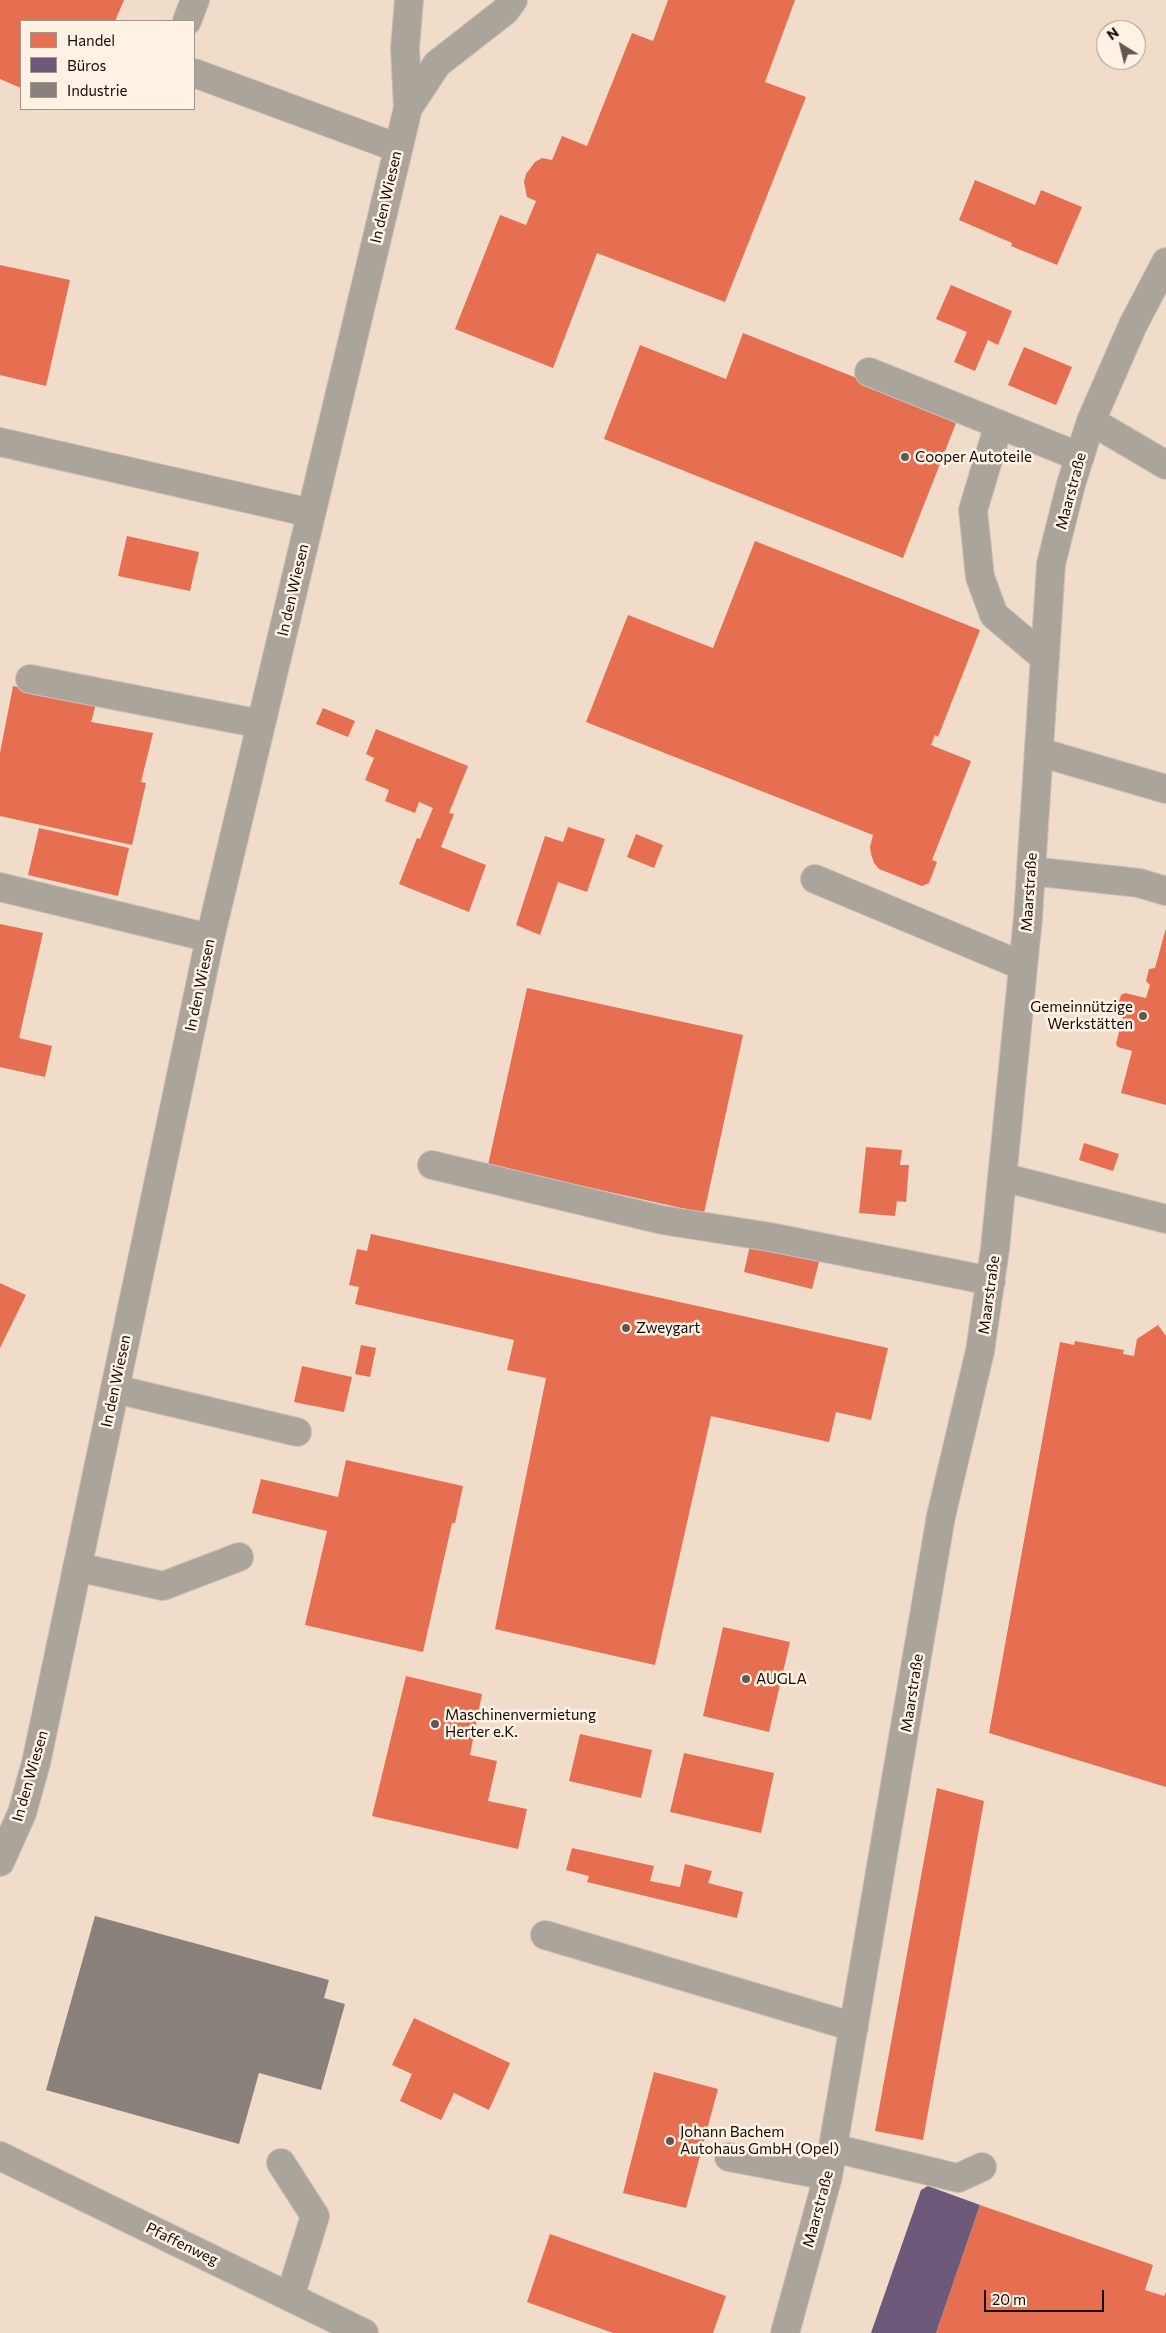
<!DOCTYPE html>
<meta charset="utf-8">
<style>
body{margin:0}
#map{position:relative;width:1166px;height:2333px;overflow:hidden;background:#eee3d8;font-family:Commissioner,sans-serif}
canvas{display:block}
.legend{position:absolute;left:20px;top:20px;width:175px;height:90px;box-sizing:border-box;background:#fff2e5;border:1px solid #a1968c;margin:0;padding:6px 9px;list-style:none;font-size:15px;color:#130c06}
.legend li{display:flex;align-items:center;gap:10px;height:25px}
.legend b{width:25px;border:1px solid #a1968c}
.north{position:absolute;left:1096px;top:20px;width:50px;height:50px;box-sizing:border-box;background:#fff2e5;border:1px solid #a1968c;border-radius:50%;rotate:324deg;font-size:14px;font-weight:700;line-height:20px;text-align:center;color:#130c06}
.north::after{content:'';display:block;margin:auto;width:18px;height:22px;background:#605750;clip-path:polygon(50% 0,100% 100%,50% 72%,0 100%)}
.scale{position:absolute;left:984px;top:2290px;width:120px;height:22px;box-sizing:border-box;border:2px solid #130c06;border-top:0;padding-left:6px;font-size:15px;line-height:18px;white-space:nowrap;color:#130c06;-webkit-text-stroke:4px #fff2e5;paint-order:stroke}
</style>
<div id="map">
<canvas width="1166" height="2333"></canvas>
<ul class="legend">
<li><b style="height:14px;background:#e76f51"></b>Handel</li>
<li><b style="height:14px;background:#6d597a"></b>Büros</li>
<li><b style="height:14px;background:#8a817c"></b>Industrie</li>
</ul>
<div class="north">N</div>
<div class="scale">20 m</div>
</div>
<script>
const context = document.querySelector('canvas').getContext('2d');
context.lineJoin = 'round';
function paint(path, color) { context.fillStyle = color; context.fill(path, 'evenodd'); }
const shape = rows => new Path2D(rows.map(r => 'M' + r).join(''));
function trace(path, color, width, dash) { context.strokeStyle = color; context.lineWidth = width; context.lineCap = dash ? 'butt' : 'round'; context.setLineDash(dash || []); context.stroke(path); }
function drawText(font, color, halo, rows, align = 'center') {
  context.font = font + ' Commissioner,sans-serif'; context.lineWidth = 5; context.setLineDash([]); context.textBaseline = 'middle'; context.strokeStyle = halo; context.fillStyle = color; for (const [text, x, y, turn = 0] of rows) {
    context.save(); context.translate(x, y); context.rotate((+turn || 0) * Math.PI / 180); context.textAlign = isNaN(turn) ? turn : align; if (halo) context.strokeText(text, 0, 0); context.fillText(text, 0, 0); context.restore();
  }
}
paint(shape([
 [0,0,1166,0,1166,2333,0,2333],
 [21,21,194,21,194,109,21,109],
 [1106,30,1136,30,1136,60,1106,60]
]), '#f0dcc9');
paint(shape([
 [0,0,124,0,115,21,21,21,21,88,0,79],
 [668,0,795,0,765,82,806,97,725,302,597,253,553,368,455,329,500,215,526,225,536,201,527,197,524,182,526,174,535,162,542,158,552,160,562,136,587,146,632,33,653,41],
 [975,180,1035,205,1041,190,1082,207,1057,265,1011,246,1012,243,959,220],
 [0,265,70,280,46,386,0,375],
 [951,285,1012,311,998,345,988,340,975,371,954,362,967,332,936,319],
 [743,333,958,418,903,558,604,439,640,345,726,379],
 [1024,347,1072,367,1056,405,1008,385],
 [127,536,199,552,190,591,118,576],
 [755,541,980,630,938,737,935,735,931,745,971,761,932,860,937,862,929,883,922,886,879,869,874,863,871,854,870,847,873,835,586,722,628,615,713,648],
 [13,686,96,704,91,722,153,733,141,782,146,783,132,845,0,816,0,753],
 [323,708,355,721,348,737,316,724],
 [376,729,468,766,449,813,454,814,441,847,486,865,469,912,399,884,417,838,420,839,433,808,419,802,415,813,385,801,389,790,365,780,374,758,366,754],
 [568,827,605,839,587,892,558,882,540,935,516,925,545,836,563,842],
 [39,828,129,848,118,896,28,875],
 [636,834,663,845,654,868,627,857],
 [0,924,43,933,19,1038,52,1046,45,1077,0,1067],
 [1166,928,1166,1105,1121,1093,1132,1051,1118,1047,1116,1044,1123,1016,1116,1011,1121,995,1125,993,1146,998,1150,985,1146,981,1149,969,1155,968],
 [527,988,743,1035,704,1213,488,1165],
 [1084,1143,1119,1154,1113,1171,1079,1160],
 [866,1147,902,1150,900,1165,909,1165,906,1202,897,1201,895,1216,859,1213],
 [371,1234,888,1348,871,1420,836,1412,829,1442,711,1416,655,1665,495,1629,546,1378,507,1370,514,1340,355,1304,359,1287,349,1285,357,1249,367,1251],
 [751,1241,820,1258,812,1289,744,1272],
 [0,1283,26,1295,0,1348],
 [1158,1325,1166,1336,1166,1787,989,1733,1060,1342,1074,1345,1075,1341,1124,1350,1123,1354,1134,1356,1137,1339],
 [361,1345,376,1348,370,1377,355,1374],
 [302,1366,352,1377,344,1412,294,1402],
 [346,1460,463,1486,455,1523,452,1523,423,1652,305,1625,327,1531,252,1513,261,1479,338,1497],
 [723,1627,790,1642,769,1732,703,1716],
 [406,1676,482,1694,470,1755,497,1761,488,1801,527,1809,518,1849,372,1816],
 [580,1734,652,1750,641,1798,569,1781],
 [684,1753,774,1773,761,1833,670,1812],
 [937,1788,984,1801,923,2140,875,2131],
 [572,1848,654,1866,650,1881,680,1887,685,1864,712,1871,708,1883,743,1892,737,1918,587,1882,589,1876,566,1870],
 [414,2018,510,2063,489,2110,454,2093,441,2120,400,2101,412,2074,392,2065],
 [654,2072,718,2089,686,2208,623,2193],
 [980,2205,1153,2265,1145,2290,1164,2296,1166,2292,1166,2333,936,2333],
 [550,2234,726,2296,713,2333,613,2333,527,2302]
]), '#e76f51');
paint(shape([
 [928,2186,980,2205,936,2333,871,2333,921,2190]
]), '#6d597a');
paint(shape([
 [95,1916,329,1980,324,1998,345,2004,321,2090,259,2073,239,2144,46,2090]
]), '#8a817c');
const minor = shape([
 [187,21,195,0],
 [194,73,398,148],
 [408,108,437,64,505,11,513,0],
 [869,372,1080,457],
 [1091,421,1166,465],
 [999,424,973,510,980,577,994,615,1045,658],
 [0,442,311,513],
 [30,679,261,724],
 [1039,752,1166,789],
 [1031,871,1139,883,1166,891],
 [815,879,1023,966],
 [0,887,210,938],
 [432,1165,662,1220,770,1237,991,1281],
 [1002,1177,1166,1219],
 [115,1389,297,1432],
 [77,1567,163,1586,239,1557],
 [0,1862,22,1813,36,1763,210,938,408,108,405,48,409,0],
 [545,1935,854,2027],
 [833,2148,958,2178,982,2167],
 [0,2156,364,2333],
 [729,2157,828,2176],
 [281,2163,315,2216,290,2297],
 [785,2333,828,2176,941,1516,980,1351,995,1249,1028,917,1051,564,1071,484,1091,421,1133,325,1166,262]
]);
trace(minor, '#c9c1b8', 30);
trace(minor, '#aaa49a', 28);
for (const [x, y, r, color] of [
 [905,457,5,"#605750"],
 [1143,1016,5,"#605750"],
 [626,1328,5,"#605750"],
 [746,1679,5,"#605750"],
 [435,1724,5,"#605750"],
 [670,2141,5,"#605750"]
]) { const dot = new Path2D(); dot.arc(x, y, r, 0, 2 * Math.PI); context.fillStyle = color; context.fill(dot); trace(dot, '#fff2e5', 2); }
drawText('15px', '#130c06', '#fff2e5', [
 ["In den Wiesen",386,197,-77],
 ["Maarstraße",1071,491,-75],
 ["In den Wiesen",293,590,-77],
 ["Maarstraße",1029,892,-86],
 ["In den Wiesen",200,985,-78],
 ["Maarstraße",989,1295,-82],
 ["In den Wiesen",116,1381,-78],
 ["Maarstraße",912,1693,-81],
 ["In den Wiesen",30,1776,-74],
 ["Maarstraße",818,2209,-75],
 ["Pfaffenweg",182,2244,26]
]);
drawText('15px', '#130c06', '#fff2e5', [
 ["Cooper Autoteile",915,457],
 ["Gemeinnützige",1133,1007,"right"],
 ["Werkstätten",1133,1024,"right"],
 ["Zweygart",636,1328],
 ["AUGLA",756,1679],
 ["Maschinenvermietung",445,1715],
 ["Herter e.K.",445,1732],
 ["Johann Bachem",680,2132],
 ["Autohaus GmbH (Opel)",680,2149]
], 'left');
</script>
